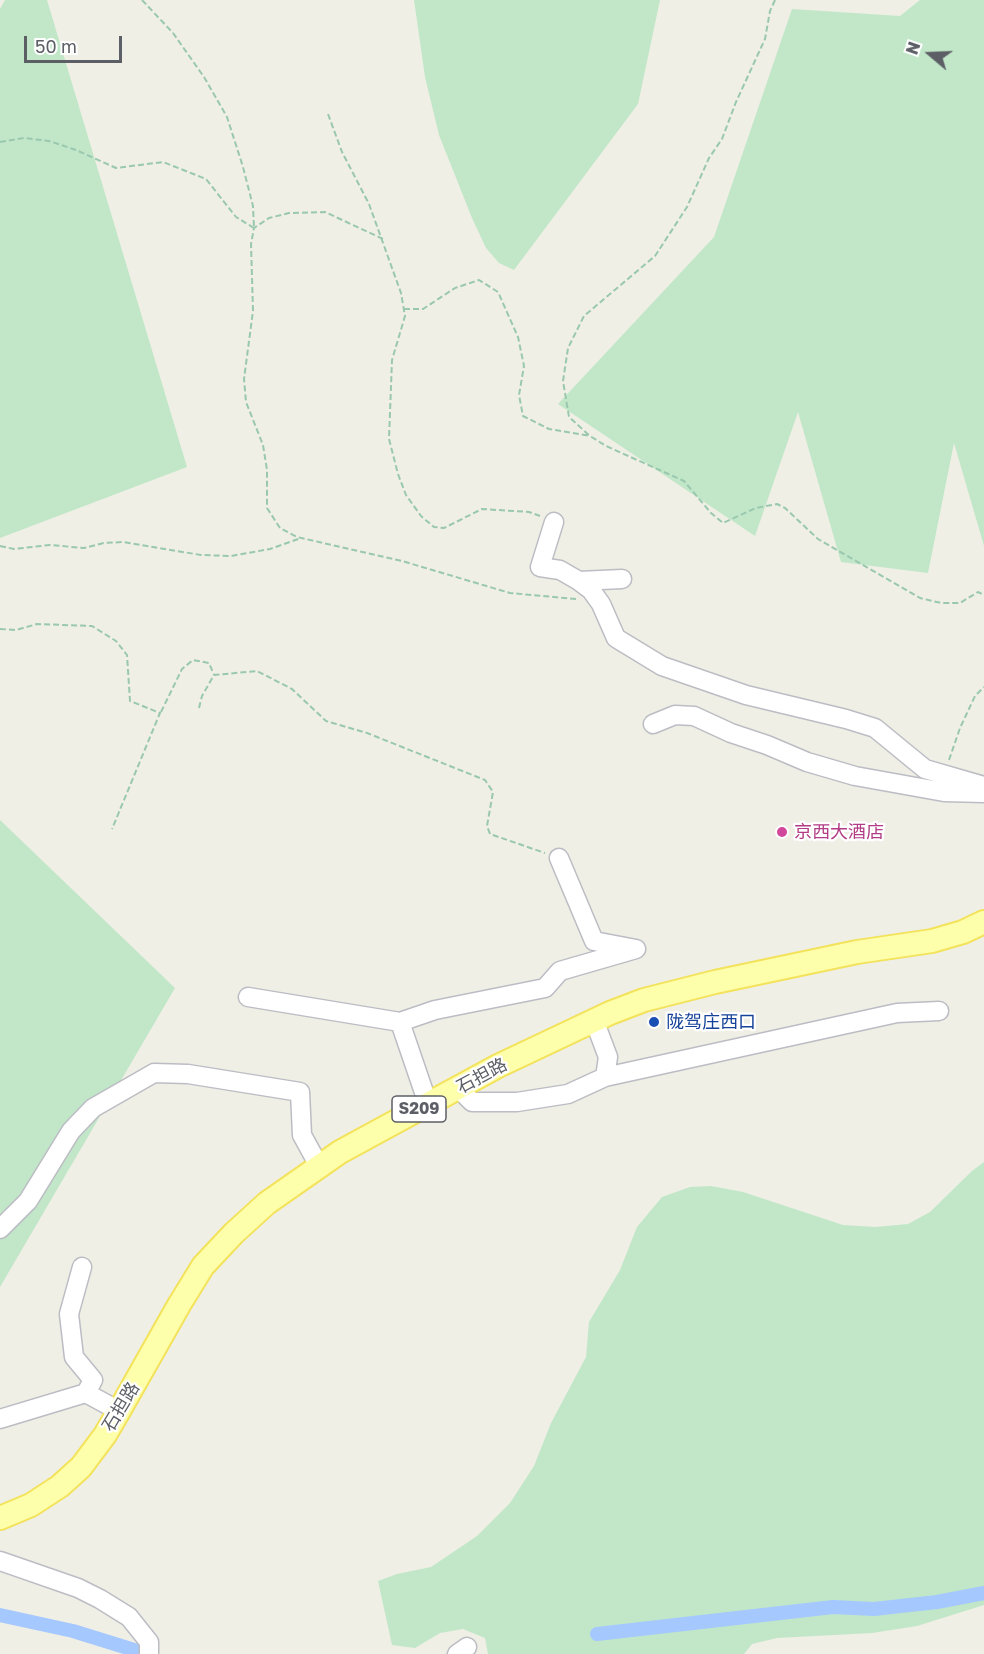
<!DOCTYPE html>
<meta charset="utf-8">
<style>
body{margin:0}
#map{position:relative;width:984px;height:1654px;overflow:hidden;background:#efefe5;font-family:"Golos Text",sans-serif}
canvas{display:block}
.north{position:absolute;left:900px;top:24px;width:60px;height:60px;-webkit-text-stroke:4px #fff;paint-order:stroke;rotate:289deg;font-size:16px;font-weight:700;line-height:24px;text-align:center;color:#5d5f66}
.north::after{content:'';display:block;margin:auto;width:21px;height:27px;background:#5d5f66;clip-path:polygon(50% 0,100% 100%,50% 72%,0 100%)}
.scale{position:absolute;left:24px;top:36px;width:98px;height:27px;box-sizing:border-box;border:3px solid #5d5f66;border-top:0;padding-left:8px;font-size:18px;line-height:21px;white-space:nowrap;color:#5d5f66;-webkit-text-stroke:4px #fff;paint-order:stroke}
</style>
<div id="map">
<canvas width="984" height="1654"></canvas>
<div class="north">N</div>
<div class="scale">50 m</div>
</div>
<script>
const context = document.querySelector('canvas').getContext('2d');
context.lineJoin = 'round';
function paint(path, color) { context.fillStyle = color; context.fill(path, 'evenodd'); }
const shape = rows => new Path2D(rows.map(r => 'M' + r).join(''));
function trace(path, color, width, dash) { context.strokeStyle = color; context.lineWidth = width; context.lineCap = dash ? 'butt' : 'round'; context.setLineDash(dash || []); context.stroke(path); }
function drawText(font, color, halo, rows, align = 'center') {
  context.font = font + ' "Golos Text","Noto Sans SC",sans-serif'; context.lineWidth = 4.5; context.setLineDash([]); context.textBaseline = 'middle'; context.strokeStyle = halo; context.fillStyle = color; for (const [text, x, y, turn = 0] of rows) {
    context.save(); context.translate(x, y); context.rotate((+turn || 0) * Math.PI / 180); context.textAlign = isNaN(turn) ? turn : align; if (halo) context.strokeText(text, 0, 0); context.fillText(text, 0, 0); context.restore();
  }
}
paint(shape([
 [5,0,47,0,187,467,0,538,0,9],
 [414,0,660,0,638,104,514,270,499,263,486,248,472,218,439,135,425,77],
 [920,0,984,0,984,546,954,443,928,573,841,562,798,412,755,536,558,404,714,237,792,9,900,16],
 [0,820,175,988,0,1287],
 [984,1162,984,1605,917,1626,872,1633,777,1638,752,1644,744,1654,488,1654,485,1638,463,1629,440,1633,415,1648,392,1645,378,1581,397,1574,431,1567,477,1536,510,1503,534,1466,551,1423,586,1357,589,1322,620,1270,637,1227,662,1197,690,1187,711,1186,743,1192,843,1225,875,1227,908,1224,930,1212,972,1171]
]), '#c1e7c8');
trace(shape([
 [0,1615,73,1631,147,1654],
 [597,1634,833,1607,874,1609,937,1602,984,1593]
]), '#a5c8ff', 14);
const minor = shape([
 [554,522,540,567,560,570,579,581],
 [622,579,579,581,591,590,601,604,616,638,662,666,746,695,846,719,875,728,925,769,984,786],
 [653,724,675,715,694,716,731,733,767,745,807,762,855,776,944,792,984,793],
 [248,997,400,1022],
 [594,1020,608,1057,605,1077],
 [458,1088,472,1102,517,1102,568,1094,605,1077,897,1013,939,1011],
 [428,1104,400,1022,435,1010,545,988,560,971,636,949,594,941,559,858],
 [0,1229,28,1201,71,1131,93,1108,154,1073,188,1074,300,1092,302,1135,319,1166],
 [82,1267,69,1314,74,1357,93,1380,86,1393,119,1411],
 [0,1419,86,1393],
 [0,1561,78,1588,100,1599,129,1617,149,1642,149,1654],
 [457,1654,467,1647]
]);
const major = shape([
 [0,1518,31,1505,60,1486,81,1467,105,1435,119,1411,179,1305,203,1266,234,1233,267,1203,340,1152,498,1066,610,1013,644,1000,715,982,857,952,932,941,963,932,984,922]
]);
trace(minor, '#bcbdc4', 21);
trace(major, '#f3e25b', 26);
trace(shape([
 [142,0,173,33,204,77,227,117,243,167,253,206,254,228],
 [775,0,770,11,765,39,736,102,722,139,709,158,687,207,655,256,584,316,568,348,563,381,569,417,590,436,606,446,684,481,711,513,723,523,756,508,777,504,785,508,818,539,920,598,941,603,960,603,978,592,984,595],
 [328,114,342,152,369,204,401,293,405,316,392,360,389,439,398,474,406,495,421,516,434,527,444,528,482,509,529,512,540,516],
 [0,142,24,138,49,141,76,150,116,168,163,162,206,179,236,217,254,228],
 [383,239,325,212,289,213,269,218,254,228,251,244,253,311,244,379,246,402,263,445,267,470,267,508,280,528,297,537,402,561,510,593,576,599],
 [404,309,423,309,455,288,479,280,498,292,518,337,524,366,519,395,523,416,549,429,590,436],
 [0,546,14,549,50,545,84,548,104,543,123,542,201,555,231,556,270,549,301,538],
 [0,629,16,630,37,624,92,626,116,641,127,655,130,701,160,713,112,829],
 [199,708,202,696,214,675,257,671,292,689,326,721,367,733,485,780,493,792,487,826,490,834,545,853],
 [161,712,182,669,193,660,209,663,214,675],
 [949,760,960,728,975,696,984,687]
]), '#9ac8af', 2, [6, 3]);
trace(minor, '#fff', 18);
trace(major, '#feffaa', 22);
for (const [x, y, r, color] of [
 [782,832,6,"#d1479c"],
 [654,1022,6,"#1a4fb4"]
]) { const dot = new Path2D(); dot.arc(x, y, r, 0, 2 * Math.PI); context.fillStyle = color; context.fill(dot); trace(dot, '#fff', 2); }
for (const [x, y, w] of [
 [419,1109,54]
]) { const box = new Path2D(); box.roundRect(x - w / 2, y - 13, w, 26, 4.5); context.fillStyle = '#fff'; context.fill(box); trace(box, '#5d5f66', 1.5); }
drawText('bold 16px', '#5d5f66', null, [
 ["S209",419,1109]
]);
drawText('18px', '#b23c85', '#fff', [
 ["京西大酒店",794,832]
], 'left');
drawText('18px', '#164399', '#fff', [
 ["陇驾庄西口",666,1022]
], 'left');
drawText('18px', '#5d5f66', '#fff', [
 ["石担路",482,1076,-28],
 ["石担路",121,1407,-59]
]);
</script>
